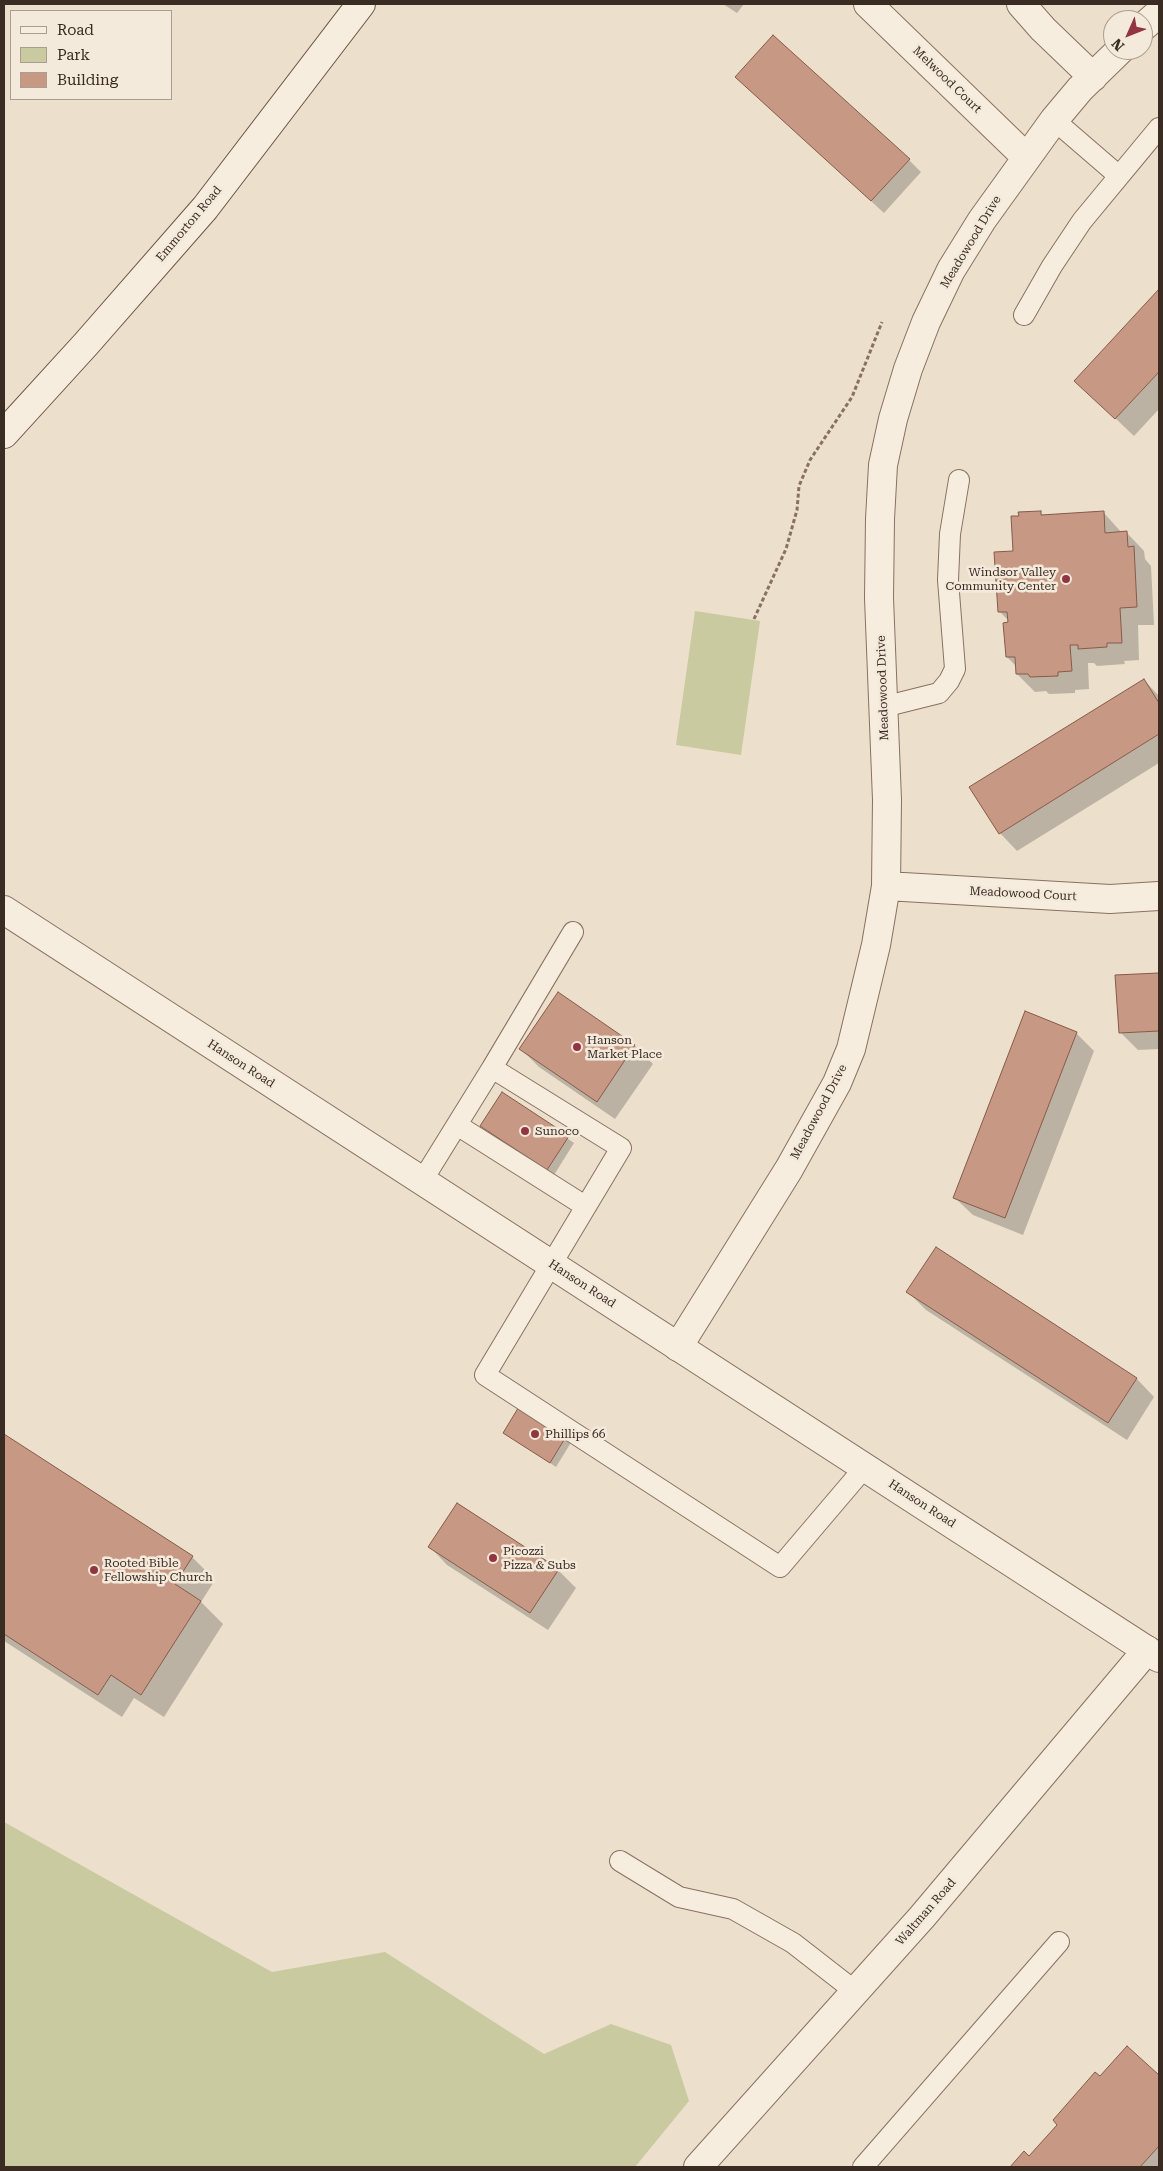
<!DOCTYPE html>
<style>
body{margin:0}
#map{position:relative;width:1163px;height:2171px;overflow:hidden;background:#ecdfcc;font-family:"Roboto Serif",serif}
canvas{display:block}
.frame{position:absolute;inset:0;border:5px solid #3a2b23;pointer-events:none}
.legend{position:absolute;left:10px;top:10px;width:162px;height:90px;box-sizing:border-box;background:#f4eadb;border:1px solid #aa9e91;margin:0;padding:6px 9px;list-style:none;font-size:15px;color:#3a2b23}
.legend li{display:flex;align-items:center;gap:10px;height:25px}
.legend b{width:25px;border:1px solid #aa9e91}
.north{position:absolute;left:1103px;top:10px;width:50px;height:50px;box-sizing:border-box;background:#f4eadb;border:1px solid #aa9e91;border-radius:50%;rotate:226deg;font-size:14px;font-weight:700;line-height:20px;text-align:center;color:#3a2b23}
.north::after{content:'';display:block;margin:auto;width:18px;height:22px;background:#923540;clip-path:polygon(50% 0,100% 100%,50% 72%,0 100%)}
</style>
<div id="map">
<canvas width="1163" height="2171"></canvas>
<div class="frame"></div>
<ul class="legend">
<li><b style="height:6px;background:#f7edde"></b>Road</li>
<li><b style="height:14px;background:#c9caa0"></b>Park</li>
<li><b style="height:14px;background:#c79985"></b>Building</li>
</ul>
<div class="north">N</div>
</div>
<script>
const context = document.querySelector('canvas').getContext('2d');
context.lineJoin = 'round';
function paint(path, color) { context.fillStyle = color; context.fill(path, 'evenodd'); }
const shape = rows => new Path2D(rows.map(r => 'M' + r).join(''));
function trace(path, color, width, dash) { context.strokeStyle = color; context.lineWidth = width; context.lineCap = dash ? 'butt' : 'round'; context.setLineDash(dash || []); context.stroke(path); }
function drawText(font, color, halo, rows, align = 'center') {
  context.font = font + ' "Roboto Serif",serif'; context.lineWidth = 5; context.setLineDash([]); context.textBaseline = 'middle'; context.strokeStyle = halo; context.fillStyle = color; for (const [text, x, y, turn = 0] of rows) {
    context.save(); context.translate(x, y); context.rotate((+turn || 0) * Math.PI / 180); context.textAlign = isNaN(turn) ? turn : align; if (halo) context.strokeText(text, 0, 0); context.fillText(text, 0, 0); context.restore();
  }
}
paint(shape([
 [695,611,760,621,741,755,676,745],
 [4,1822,272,1972,385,1952,544,2054,611,2024,671,2045,689,2101,635,2167,4,2167]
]), '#c9caa0');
paint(shape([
 [723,4,744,4,737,13],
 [749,89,909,160,921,172,884,213],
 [1159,291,1159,409,1134,436,1076,381],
 [1040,513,1044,516,1104,513,1122,533,1127,533,1144,551,1145,559,1151,566,1154,625,1138,625,1139,660,1124,661,1125,664,1097,666,1094,663,1088,663,1089,689,1075,690,1075,693,1049,694,1046,691,1035,692,1017,674,1017,667,1007,657,1009,621,999,611,1015,552],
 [1144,680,1159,696,1159,763,1017,851,1000,833],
 [1159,974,1159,1049,1138,1050,1120,1032,1116,976],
 [558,994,635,1046,653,1064,615,1119,539,1067,521,1049],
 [1076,1033,1094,1051,1023,1235,973,1215,955,1198],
 [502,1094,574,1143,554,1175,481,1126],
 [908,1292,1137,1379,1154,1397,1127,1440,926,1310],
 [521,1407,572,1441,556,1467,504,1432],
 [4,1436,192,1557,215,1580,201,1602,223,1624,164,1717,134,1698,122,1717,4,1641],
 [430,1547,558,1570,576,1588,548,1630,447,1565],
 [1127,2048,1159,2076,1159,2167,1012,2167,1024,2153,1029,2158]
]), '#0003');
const building = shape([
 [773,35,910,159,871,201,735,77,773,35],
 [1159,289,1159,372,1115,419,1074,381,1159,289],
 [1041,511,1041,515,1104,511,1105,533,1127,531,1128,547,1134,546,1137,607,1120,608,1122,643,1107,643,1107,647,1078,649,1078,645,1070,645,1072,671,1058,672,1058,676,1030,677,1028,674,1016,674,1015,657,1006,657,1003,623,1008,622,1007,612,998,612,994,552,1013,551,1011,516,1019,516,1018,512,1041,511],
 [1144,679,1159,703,1159,734,999,834,969,787,1144,679],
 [1159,973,1159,1031,1119,1033,1115,975,1159,973],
 [558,992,635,1045,597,1102,519,1049,558,992],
 [1025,1011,1077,1032,1005,1218,953,1198,1025,1011],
 [502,1092,569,1136,547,1170,480,1126,502,1092],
 [936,1247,1137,1378,1108,1423,906,1292,936,1247],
 [520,1405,567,1435,550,1463,503,1433,520,1405],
 [4,1434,193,1556,175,1584,201,1601,141,1695,111,1675,98,1695,4,1634,4,1434],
 [457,1503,559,1569,530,1613,428,1547,457,1503],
 [1127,2046,1159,2075,1159,2146,1140,2167,1010,2167,1024,2151,1029,2156,1057,2125,1053,2120,1095,2072,1100,2076,1127,2046]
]);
paint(building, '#c79985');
trace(building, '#855a48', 1);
const service = shape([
 [1054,120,1119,176],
 [1024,315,1052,266,1082,221,1159,128],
 [883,707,939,693,949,681,955,669,948,580,950,534,959,480],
 [492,1068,573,932],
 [457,1125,585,1206],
 [422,1181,492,1068,621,1148,485,1375,780,1567,865,1467],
 [620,1861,679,1897,733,1909,793,1943,856,1992],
 [863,2167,1059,1942]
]);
const minor = shape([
 [868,4,1026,157],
 [1021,4,1043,29,1093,77],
 [1143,27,1159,13],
 [886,886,1110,899,1159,896],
 [678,1347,789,1169,837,1083,851,1049,876,945,886,886,887,800,879,598,880,519,883,465,893,419,908,369,926,322,951,270,982,220,1054,120,1080,89,1120,50],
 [698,2167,922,1917,1147,1650]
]);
const tertiary = shape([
 [4,910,1159,1658]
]);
const secondary = shape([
 [4,434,86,344,205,208,361,4]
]);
trace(service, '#887161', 22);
trace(minor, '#887161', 30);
trace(tertiary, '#887161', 30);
trace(secondary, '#6a5344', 30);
trace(shape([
 [754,619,786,549,797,510,799,486,810,460,852,397,882,322]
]), '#887161', 3, [4, 2.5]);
trace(service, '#f7edde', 20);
trace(minor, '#f7edde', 28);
trace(tertiary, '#f7edde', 28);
trace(secondary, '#f7edde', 28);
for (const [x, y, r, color] of [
 [1066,579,5,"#923540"],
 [577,1047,5,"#923540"],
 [525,1131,5,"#923540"],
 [535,1434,5,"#923540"],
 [493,1558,5,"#923540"],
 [94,1570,5,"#923540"]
]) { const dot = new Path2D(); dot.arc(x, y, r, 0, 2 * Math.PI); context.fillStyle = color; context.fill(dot); trace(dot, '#f4eadb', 2); }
drawText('12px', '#3a2b23', '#f4eadb', [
 ["Melwood Court",947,80,44],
 ["Emmorton Road",189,224,-50],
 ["Meadowood Drive",971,242,-59],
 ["Meadowood Drive",883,688,-92],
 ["Meadowood Court",1023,894,3],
 ["Hanson Road",241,1064,33],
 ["Meadowood Drive",819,1112,-62],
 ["Hanson Road",582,1284,33],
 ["Hanson Road",922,1504,33],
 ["Waltman Road",926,1912,-49]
]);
drawText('12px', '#3a2b23', '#f4eadb', [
 ["Windsor Valley",1056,572,"right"],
 ["Community Center",1056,586,"right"],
 ["Hanson",587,1040],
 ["Market Place",587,1054],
 ["Sunoco",535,1131],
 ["Phillips 66",545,1434],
 ["Picozzi",503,1551],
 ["Pizza & Subs",503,1565],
 ["Rooted Bible",104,1563],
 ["Fellowship Church",104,1577]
], 'left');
</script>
